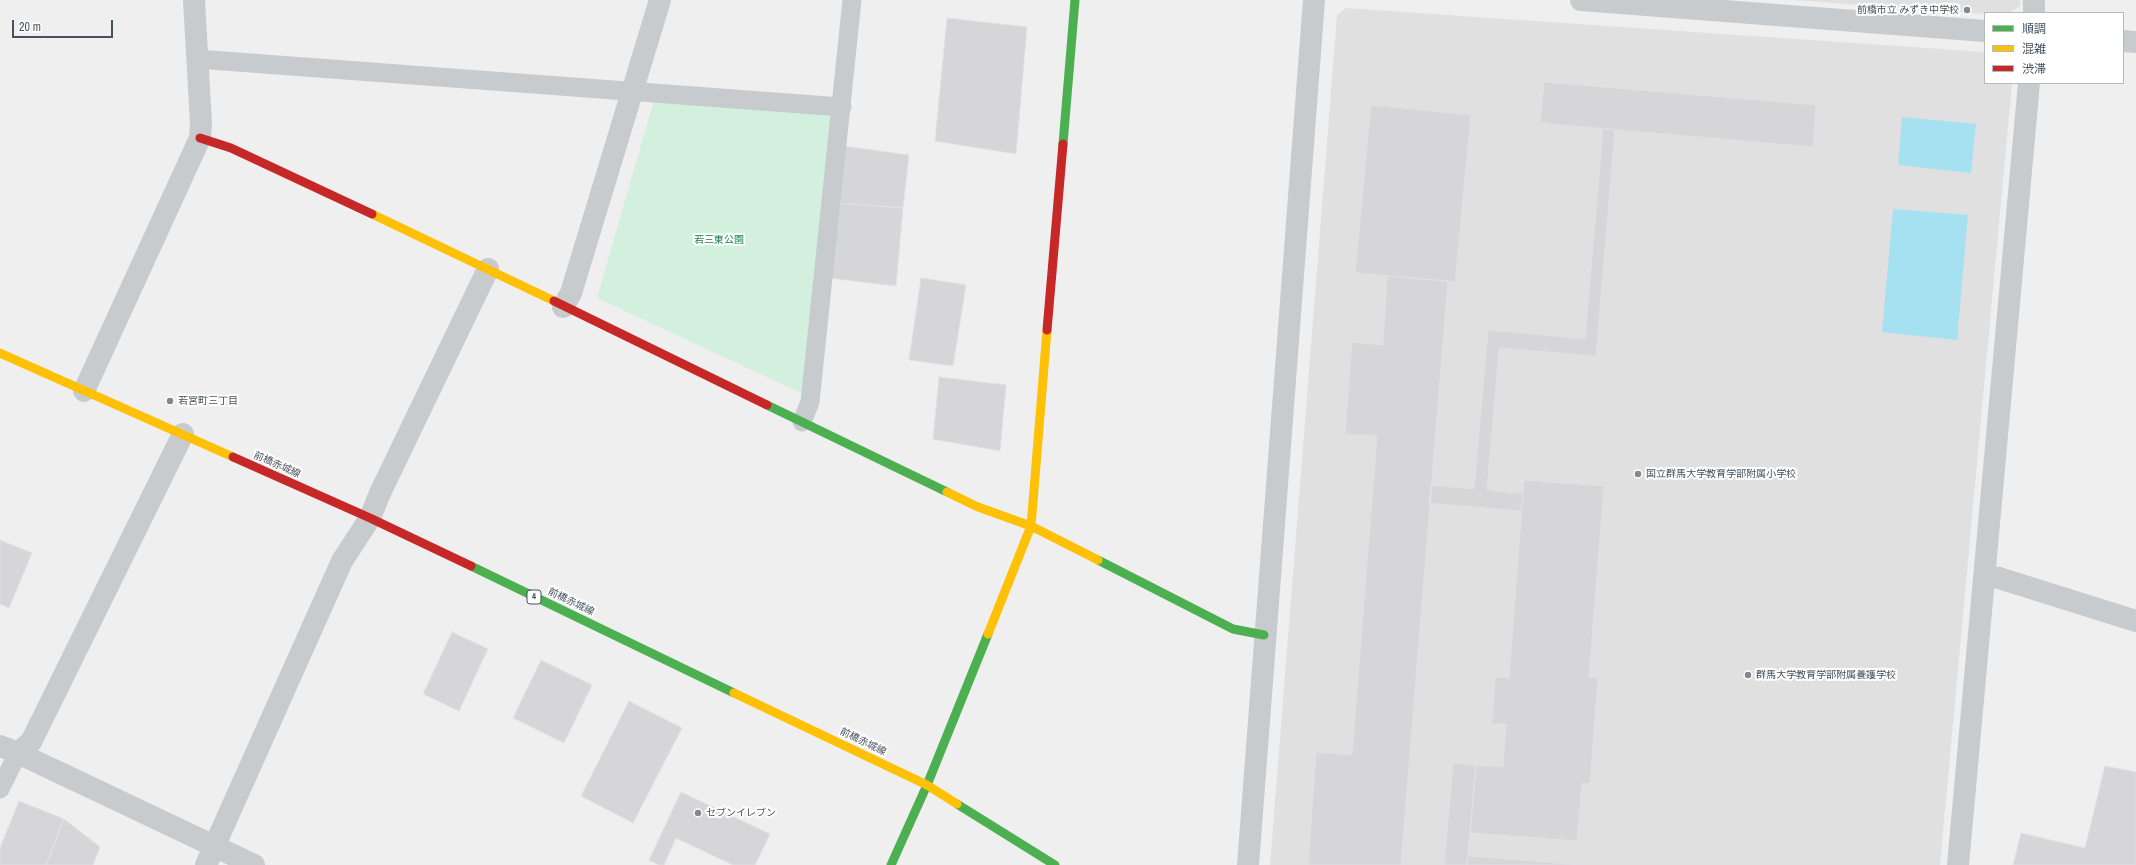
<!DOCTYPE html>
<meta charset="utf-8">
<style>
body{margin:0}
#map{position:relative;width:2136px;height:865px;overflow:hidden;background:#f0efef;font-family:"Archivo Narrow","Noto Sans JP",sans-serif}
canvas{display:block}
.legend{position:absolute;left:1984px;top:12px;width:140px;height:72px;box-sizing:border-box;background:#fff;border:1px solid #b5babe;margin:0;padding:5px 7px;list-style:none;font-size:12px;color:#45525d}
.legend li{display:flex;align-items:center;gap:8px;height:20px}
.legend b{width:20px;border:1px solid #b5babe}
.scale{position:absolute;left:12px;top:20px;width:101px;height:18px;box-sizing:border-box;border:2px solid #45525d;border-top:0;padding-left:5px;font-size:12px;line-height:14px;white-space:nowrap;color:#45525d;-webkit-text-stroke:3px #fff;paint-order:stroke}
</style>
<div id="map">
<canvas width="2136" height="865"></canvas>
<ul class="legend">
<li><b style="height:5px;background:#4caf50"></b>順調</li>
<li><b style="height:5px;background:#ffc107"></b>混雑</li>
<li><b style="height:5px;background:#c62828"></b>渋滞</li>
</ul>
<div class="scale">20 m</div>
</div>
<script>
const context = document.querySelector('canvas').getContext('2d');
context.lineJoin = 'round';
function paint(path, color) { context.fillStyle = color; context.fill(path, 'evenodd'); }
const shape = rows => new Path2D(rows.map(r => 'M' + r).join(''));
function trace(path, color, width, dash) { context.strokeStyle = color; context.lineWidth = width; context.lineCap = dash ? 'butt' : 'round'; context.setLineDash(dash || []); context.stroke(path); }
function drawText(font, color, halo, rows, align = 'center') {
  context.font = font + ' "Archivo Narrow","Noto Sans JP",sans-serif'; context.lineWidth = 4; context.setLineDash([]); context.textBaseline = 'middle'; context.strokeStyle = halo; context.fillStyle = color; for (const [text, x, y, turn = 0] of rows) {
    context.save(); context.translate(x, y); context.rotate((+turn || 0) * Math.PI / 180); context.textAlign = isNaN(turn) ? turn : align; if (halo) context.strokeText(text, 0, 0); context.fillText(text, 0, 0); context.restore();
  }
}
paint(shape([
 [1792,0,2020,0,2020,6,2009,13,1985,14],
 [1346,8,1985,52,1985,83,2012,83,1940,865,1270,865,1337,15]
]), '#e1e0e1');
paint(shape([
 [654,100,836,116,803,394,597,298]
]), '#d2f0dd');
paint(shape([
 [1902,117,1976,124,1971,173,1898,165],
 [1893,209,1968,215,1957,340,1882,332]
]), '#a5e1f0');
const building = shape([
 [947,18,1027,27,1016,154,935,141,947,18],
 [1544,82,1816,105,1813,147,1540,123,1544,82],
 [1371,105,1471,115,1455,282,1355,273,1371,105],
 [1603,128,1615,130,1596,356,1499,348,1487,490,1523,494,1521,511,1429,503,1431,485,1474,489,1488,330,1585,339,1603,128],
 [843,146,909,155,903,208,837,203,843,146],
 [837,203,903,208,896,286,829,278,837,203],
 [1387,276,1448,281,1401,865,1308,865,1316,752,1352,755,1377,436,1345,434,1352,342,1383,345,1387,276],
 [921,278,966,285,953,366,909,360,921,278],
 [939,377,1006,385,1000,451,933,439,939,377],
 [1524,480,1604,486,1589,677,1598,678,1590,784,1582,783,1577,841,1470,833,1476,765,1503,767,1506,724,1492,724,1495,677,1509,678,1524,480],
 [0,540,32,553,9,608,0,604,0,540],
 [452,632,488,649,459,711,423,694,452,632],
 [541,660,592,685,564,743,513,718,541,660],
 [629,701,682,728,633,823,581,796,629,701],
 [1453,763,1476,765,1467,865,1444,865,1453,763],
 [2105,766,2136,772,2136,865,2013,865,2021,833,2085,848,2105,766],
 [681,792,770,834,755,865,733,865,676,838,664,865,659,865,649,860,681,792],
 [19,801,64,819,46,865,0,865,0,848,19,801],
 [64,819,100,847,93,865,46,865,64,819],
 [1468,856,1582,865,1467,865,1468,856]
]);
paint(building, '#d6d6d8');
trace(building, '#e1e1e2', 1);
trace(shape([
 [197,59,842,107],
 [802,422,810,402,852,0],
 [0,789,18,753]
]), '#c8cbce', 19);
trace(shape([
 [1581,0,1985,31],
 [2034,13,2034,0],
 [2123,41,2136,42],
 [563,307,571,293,660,0],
 [84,391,200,138,201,123,194,0],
 [1985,576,1999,578,2136,621],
 [0,746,18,753,254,865],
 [18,753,31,742,183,434],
 [206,865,342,561,370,518,380,493,488,269],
 [1248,865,1314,0],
 [1958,865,2029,83]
]), '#c8cbce', 22);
trace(shape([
 [1063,144,1075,0],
 [767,405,947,492],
 [1098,560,1233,629,1264,635],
 [471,566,734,693],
 [957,804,1055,865],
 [891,865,927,785,988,634]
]), '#4caf50', 9);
trace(shape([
 [372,214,554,301],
 [0,353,233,457],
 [947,492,978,507,1031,526,1098,560],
 [988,634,1031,526,1047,330],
 [734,693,927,785,957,804]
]), '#ffc107', 9);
trace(shape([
 [200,138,231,148,372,214],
 [554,301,767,405],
 [1047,330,1063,144],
 [233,457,370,518,471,566]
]), '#c62828', 9);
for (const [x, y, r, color] of [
 [1967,10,4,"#818990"],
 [170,401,4,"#818990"],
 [1638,474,4,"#818990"],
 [1748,675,4,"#818990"],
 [698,813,4,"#818990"]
]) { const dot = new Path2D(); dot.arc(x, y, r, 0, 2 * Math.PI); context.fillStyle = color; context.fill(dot); trace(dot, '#fff', 1.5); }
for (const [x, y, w] of [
 [534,597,14]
]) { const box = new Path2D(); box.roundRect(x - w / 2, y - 7, w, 14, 3); context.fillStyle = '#fff'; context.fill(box); trace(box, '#45525d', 1); }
drawText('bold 9px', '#45525d', null, [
 ["4",534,597]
]);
drawText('10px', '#45525d', '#fff', [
 ["前橋市立 みずき中学校",1959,10,"right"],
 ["若宮町三丁目",178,401],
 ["国立群馬大学教育学部附属小学校",1646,474],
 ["群馬大学教育学部附属養護学校",1756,675],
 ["セブンイレブン",706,813]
], 'left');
drawText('10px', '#128349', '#fff', [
 ["若三東公園",719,240]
]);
drawText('10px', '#45525d', '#fff', [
 ["前橋赤城線",277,465,24],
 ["前橋赤城線",571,602,26],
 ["前橋赤城線",863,742,26]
]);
</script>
